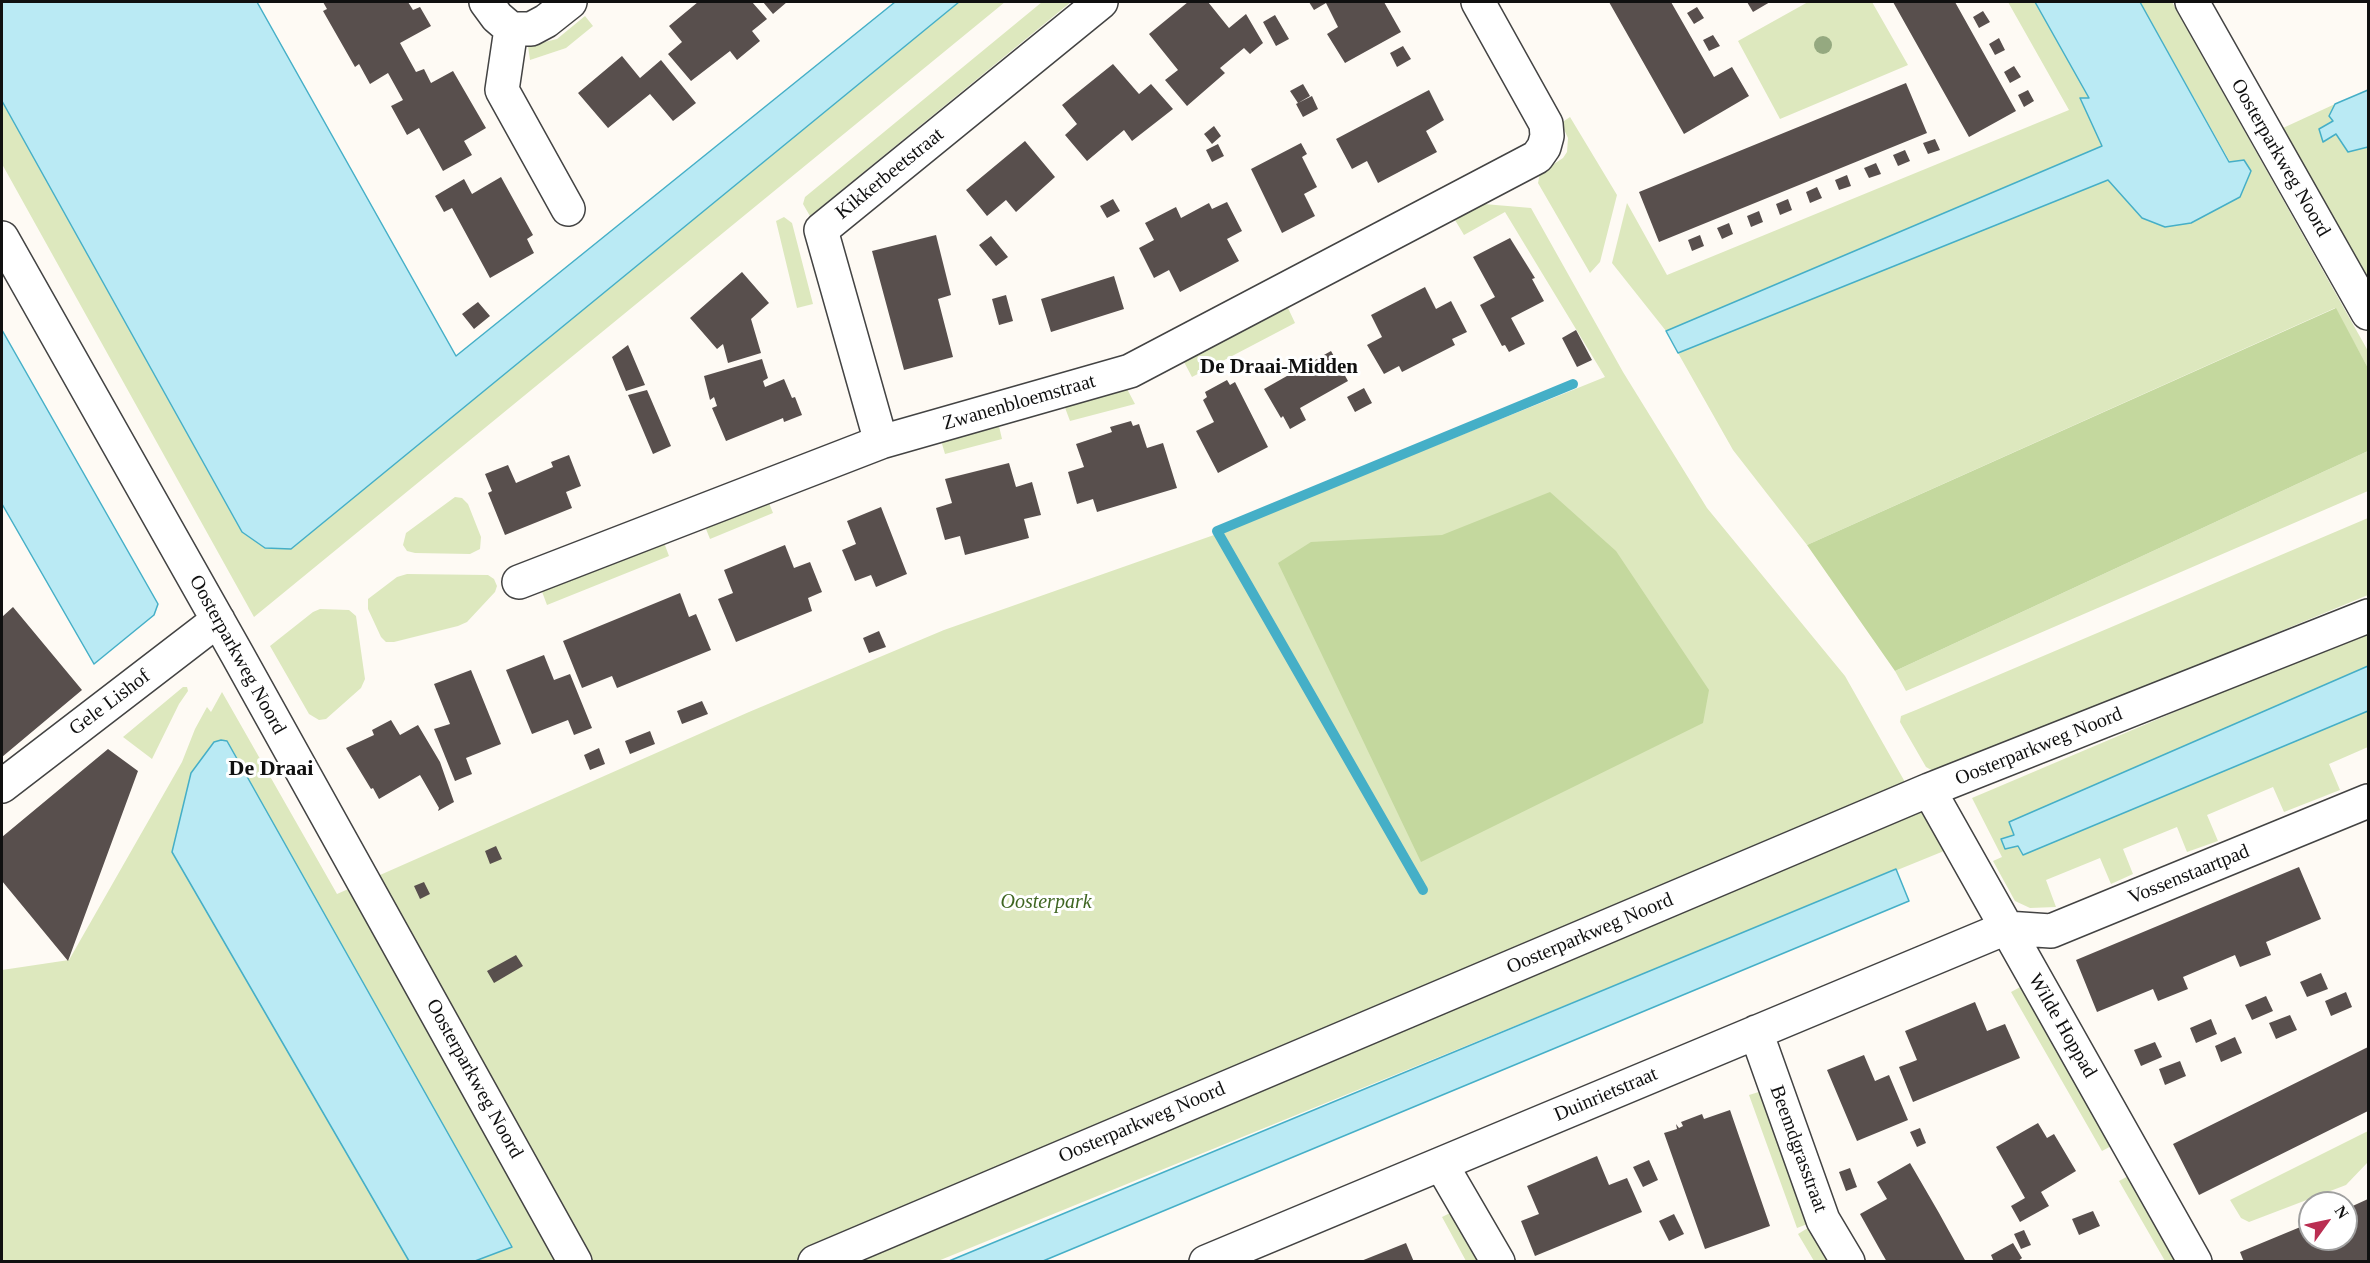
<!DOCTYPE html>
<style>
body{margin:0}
#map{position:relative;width:2370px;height:1263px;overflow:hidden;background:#fefaf4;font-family:"Times New Roman",serif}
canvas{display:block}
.frame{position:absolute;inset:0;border:3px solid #101010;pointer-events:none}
.north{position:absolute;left:2298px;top:1191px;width:60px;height:60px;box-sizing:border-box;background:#fff;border:2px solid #9f9f9f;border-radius:50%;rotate:57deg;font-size:16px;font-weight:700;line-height:24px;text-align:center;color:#101010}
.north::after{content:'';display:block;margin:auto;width:21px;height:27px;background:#ba2e52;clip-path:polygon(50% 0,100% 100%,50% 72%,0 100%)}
</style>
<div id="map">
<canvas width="2370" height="1263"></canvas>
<div class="frame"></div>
<div class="north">N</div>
</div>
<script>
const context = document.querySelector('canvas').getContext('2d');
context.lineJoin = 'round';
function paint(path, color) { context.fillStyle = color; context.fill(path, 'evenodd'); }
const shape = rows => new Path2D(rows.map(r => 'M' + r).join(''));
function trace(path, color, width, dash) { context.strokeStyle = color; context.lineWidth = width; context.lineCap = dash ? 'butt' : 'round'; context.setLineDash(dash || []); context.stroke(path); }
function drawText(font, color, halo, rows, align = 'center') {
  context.font = font + ' "Times New Roman",serif'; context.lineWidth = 6; context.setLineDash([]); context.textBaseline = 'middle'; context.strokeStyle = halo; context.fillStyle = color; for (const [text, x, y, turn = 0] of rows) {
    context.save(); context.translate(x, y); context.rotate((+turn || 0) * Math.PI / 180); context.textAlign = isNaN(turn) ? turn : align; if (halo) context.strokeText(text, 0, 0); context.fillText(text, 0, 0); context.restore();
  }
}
paint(shape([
 [959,2,1005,2,254,617,2,164,2,101,242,532,291,548],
 [1042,2,1071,2,810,216,803,204,805,197],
 [1808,2,1872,2,1908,65,1780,119,1738,41],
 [2008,2,2035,2,2089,98,2080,99,2103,146,1666,331,1612,263,1627,203,1667,275,2069,110],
 [2140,2,2172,2,2368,351,2368,368,2335,308,1807,545,1733,450,1678,353,2108,180,2142,218,2240,197,2242,191,2230,162],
 [585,16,593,26,566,48,530,60,528,46,557,39],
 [2335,104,2329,116,2333,121,2324,141,2336,134,2348,151,2368,147,2368,279,2283,128],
 [1570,117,1617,195,1600,262,1590,273,1538,183,1540,173,1563,158,1567,152,1568,138,1561,123],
 [1484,204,1531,208,1623,372,1707,508,1845,676,1944,851,938,1261,2,1261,2,970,69,960,182,762,195,729,207,707,211,712,222,692,337,894,749,712,944,630,1214,535,1605,377,1505,212,1464,235,1455,220],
 [784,217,792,223,813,304,797,308,776,221],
 [1288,308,1295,323,1192,377,1184,362],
 [1126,387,1135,404,1070,421,1064,405,1089,400],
 [998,422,1002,439,945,454,940,437],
 [2368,451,2368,491,1906,691,1895,671],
 [455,497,462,498,468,504,481,537,480,549,470,554,415,553,407,551,403,545,406,533],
 [767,498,773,513,710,539,704,524],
 [2368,518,2368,595,1942,771,1933,771,1926,767,1900,722,1901,716,1916,710],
 [663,540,669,556,547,605,541,589],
 [407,574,488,575,494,579,497,586,495,592,467,622,458,626,394,642,386,642,381,637,368,609,368,599,397,577],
 [320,609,349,610,356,616,365,679,361,688,326,719,319,720,309,714,270,646,313,612],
 [2368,630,2368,666,2009,822,2014,835,2001,839,2018,846,2023,855,2368,711,2368,747,2329,764,2340,790,2284,812,2273,787,2207,815,2218,841,2187,852,2177,827,2123,849,2133,874,2111,884,2100,858,2046,880,2056,907,2030,908,2015,901,1993,861,2002,857,1972,798],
 [183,687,187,687,188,691,179,704,152,759,123,737],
 [2024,985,2115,1144,2102,1151,2011,992],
 [1762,1091,1810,1223,1797,1228,1749,1095],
 [2368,1131,2368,1162,2346,1185,2249,1222,2241,1218,2230,1200],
 [2132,1174,2181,1261,2165,1261,2119,1181],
 [1456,1210,1485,1261,1466,1261,1442,1217],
 [1811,1226,1832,1261,1814,1261,1798,1234]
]), '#dde8be');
paint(shape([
 [2336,308,2368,368,2368,451,1895,671,1807,545],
 [1550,492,1616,551,1709,690,1703,723,1421,862,1278,563,1311,542,1442,535]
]), '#c4d89e');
const water = shape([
 [2,2,257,2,456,356,895,2,959,2,291,549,265,548,242,532,2,101,2,2],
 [2035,2,2140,2,2229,162,2244,160,2251,171,2240,197,2191,223,2165,227,2142,218,2108,180,1678,353,1666,331,2102,146,2080,98,2089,98,2035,2],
 [2368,90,2368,147,2348,152,2336,134,2323,142,2319,129,2333,121,2329,116,2335,104,2368,90],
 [2,330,158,604,154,615,94,664,2,504,2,330],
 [2368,666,2368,711,2023,855,2018,846,2005,849,2001,839,2014,835,2009,822,2368,666],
 [221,740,227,741,512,1247,475,1261,409,1261,172,852,191,773,214,742,221,740],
 [1896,869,1909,901,1043,1261,949,1261,1896,869]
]);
paint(water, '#baeaf4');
trace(water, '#45afc7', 1.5);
trace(shape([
 [1423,890,1217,531,1573,384]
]), '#45afc7', 10);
paint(shape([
 [323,2,408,2,413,10,420,7,431,26,400,43,416,72,424,69,431,83,453,71,486,128,464,141,472,155,443,171,419,128,407,135,391,106,403,100,388,73,370,84,359,64,355,67,323,11,327,9],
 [698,2,752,2,767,19,752,31,760,41,737,60,730,51,691,81,668,54,682,42,669,26],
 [763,2,787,2,773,14],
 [1188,2,1208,2,1229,28,1246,14,1263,43,1250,54,1244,48,1220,68,1225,73,1187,106,1165,80,1178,70,1149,34],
 [1309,2,1384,2,1401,32,1345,63,1327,34,1338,27,1326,3,1314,10],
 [1609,2,1671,2,1714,77,1732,67,1749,96,1684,134],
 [1747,2,1770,2,1753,12],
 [1893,2,1955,2,2016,111,1969,137],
 [1697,7,1704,18,1694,24,1687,13],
 [1983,11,1990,22,1979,28,1973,17],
 [1275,15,1289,39,1276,46,1263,22],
 [1713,35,1720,46,1709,51,1703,40],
 [1999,38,2005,50,1995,55,1989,44],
 [1403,46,1411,59,1397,67,1390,53],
 [622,56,640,78,661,60,696,103,673,121,650,94,608,128,578,93],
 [1113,64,1139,94,1151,84,1173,109,1132,141,1124,130,1087,161,1065,135,1077,124,1062,105],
 [2014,66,2021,77,2010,83,2004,72],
 [1906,83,1927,133,1659,242,1639,192],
 [1303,84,1310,96,1298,103,1290,91],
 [1429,90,1444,120,1426,131,1437,152,1378,183,1367,161,1352,169,1336,139],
 [2028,90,2034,101,2024,107,2018,95],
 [1312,96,1318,109,1303,117,1296,104],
 [1214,126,1221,136,1212,144,1204,134],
 [1935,139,1940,150,1928,154,1923,143],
 [1025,141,1055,177,1016,212,1006,200,987,216,966,190],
 [1301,143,1307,154,1302,157,1317,187,1304,194,1315,216,1282,233,1251,169],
 [1218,144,1224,156,1212,162,1206,150],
 [1905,150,1910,161,1898,166,1893,155],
 [1876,163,1881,174,1869,178,1864,168],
 [1847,175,1851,186,1839,190,1835,180],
 [501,177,533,235,527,239,534,253,490,278,452,208,444,212,435,196,464,179,472,194],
 [1817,187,1822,198,1810,203,1806,192],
 [1113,199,1120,211,1107,218,1100,206],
 [1788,199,1792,210,1780,215,1776,204],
 [1227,202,1242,231,1227,239,1239,261,1180,292,1169,270,1154,278,1139,248,1154,240,1145,223,1176,207,1181,218,1209,203,1212,209],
 [1759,211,1763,222,1751,227,1747,216],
 [1729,223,1733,234,1722,239,1717,228],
 [936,235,951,295,938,299,953,357,904,370,872,251],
 [1700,235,1704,246,1692,251,1688,240],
 [991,236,1008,257,996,266,979,245],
 [1510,238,1535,278,1532,279,1544,301,1511,318,1525,344,1509,352,1505,345,1502,346,1480,305,1495,297,1473,257],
 [742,272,769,303,751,319,761,353,728,363,723,344,717,349,690,318],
 [1114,276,1124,309,1051,332,1041,299],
 [1425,287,1436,309,1451,301,1467,332,1452,339,1455,345,1402,372,1399,366,1384,374,1367,345,1382,337,1371,315],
 [1006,295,1013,321,999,325,992,299],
 [478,302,490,316,474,329,462,314],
 [1576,330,1592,360,1577,367,1562,338],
 [628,345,645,385,626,391,612,357],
 [1331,351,1348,381,1300,408,1306,420,1290,429,1283,416,1281,418,1264,389],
 [762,359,768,378,763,381,765,387,784,379,792,398,795,397,802,415,784,422,783,418,726,441,712,408,717,406,714,397,710,400,704,376],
 [1227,380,1230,385,1235,382,1268,447,1218,473,1196,431,1214,422,1203,400,1207,397,1205,392],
 [1364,388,1372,403,1355,412,1347,397],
 [647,390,671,446,653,454,628,395],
 [1131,421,1133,426,1139,424,1147,448,1163,443,1177,488,1097,512,1093,499,1077,504,1068,472,1084,467,1076,444,1112,432,1110,427],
 [569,455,581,486,566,492,572,508,505,535,488,493,492,491,485,474,508,465,516,483,553,467,551,462],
 [1009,463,1016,487,1032,482,1041,515,1024,519,1029,538,965,555,960,536,945,540,936,508,952,503,945,479],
 [881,507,907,574,876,587,871,575,855,581,842,550,856,544,847,521],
 [785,545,794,568,810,562,822,592,808,598,812,611,736,642,718,599,733,593,724,570],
 [680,593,689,617,696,614,711,650,617,688,612,676,582,688,563,641],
 [13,607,82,690,2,757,2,617],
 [879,631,886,647,869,653,863,638],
 [544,655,554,680,570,674,592,728,574,735,568,720,532,734,506,670],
 [471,670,501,744,466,758,472,774,455,781,434,729,450,724,434,684],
 [702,701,708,714,682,724,677,711],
 [391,720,400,735,418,725,440,762,454,802,438,811,439,808,420,775,379,799,373,788,371,789,346,748,374,735,372,730],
 [650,731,655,744,630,754,625,741],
 [599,748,605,764,590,770,584,755],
 [108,749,138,771,68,961,2,881,2,837],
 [496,846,502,859,490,864,485,851],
 [2299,867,2321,919,2266,942,2271,955,2240,967,2235,955,2183,977,2188,989,2158,1001,2153,989,2097,1012,2076,960],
 [424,882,430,894,420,899,414,886],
 [516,955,523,966,494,983,487,971],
 [2321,973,2328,989,2307,997,2300,982],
 [2346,992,2352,1007,2331,1016,2325,1001],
 [2266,996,2273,1011,2252,1020,2245,1005],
 [1975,1002,1987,1031,2005,1024,2020,1058,1913,1102,1899,1067,1917,1060,1905,1031],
 [2290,1015,2297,1030,2276,1039,2269,1023],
 [2211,1019,2217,1034,2196,1043,2190,1028],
 [2235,1037,2242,1053,2221,1062,2215,1046],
 [2155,1042,2162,1057,2141,1066,2134,1050],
 [2368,1047,2368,1111,2199,1195,2173,1144],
 [1864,1055,1875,1081,1889,1075,1908,1120,1857,1141,1827,1070],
 [2180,1061,2186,1076,2165,1085,2159,1069],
 [1730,1110,1770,1226,1705,1249,1664,1133,1677,1129,1676,1124,1679,1128,1683,1126,1681,1122,1702,1114,1704,1119],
 [2038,1123,2047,1138,2054,1134,2076,1171,2041,1192,2049,1206,2020,1222,2011,1206,2025,1198,1996,1147],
 [1920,1128,1926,1143,1917,1147,1910,1132],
 [1597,1156,1609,1185,1627,1178,1642,1212,1535,1256,1521,1221,1539,1214,1527,1186],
 [1649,1160,1658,1180,1643,1187,1633,1167],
 [1910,1163,1939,1213,1966,1262,1887,1262,1879,1248,1860,1214,1887,1199,1877,1182],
 [1850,1168,1857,1187,1846,1191,1839,1172],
 [2368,1199,2368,1260,2244,1262,2240,1252,2310,1223,2310,1239,2346,1239,2346,1209],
 [2093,1211,2100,1226,2079,1235,2072,1219],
 [1674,1214,1684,1234,1669,1241,1659,1221],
 [2024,1230,2031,1245,2021,1249,2014,1234],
 [1406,1243,1414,1262,1361,1262,1361,1261],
 [2013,1243,2022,1258,2017,1262,1994,1262,1991,1255]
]), '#584f4d');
const minor = shape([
 [486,2,497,17,511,29,531,29,546,21,570,2],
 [2192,2,2368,313],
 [511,29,502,90,568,209],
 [2,238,237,654,575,1262],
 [881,442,821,230,1101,2],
 [519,582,881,442,1130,371,1537,157,1544,147,1547,136,1546,124,1478,2],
 [2,786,218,620],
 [1929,790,2195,1262],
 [1756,1032,1823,1220,1848,1262],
 [1441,1164,1498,1262],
 [815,1262,1929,790,2368,616],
 [1206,1262,2006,928,2051,931,2368,801]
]);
trace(minor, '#434343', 36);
trace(minor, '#fff', 33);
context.fillStyle = '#95a980';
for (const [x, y] of [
 [1823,45]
]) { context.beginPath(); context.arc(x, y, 9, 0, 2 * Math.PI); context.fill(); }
drawText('20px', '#101010', '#fff', [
 ["Oosterparkweg Noord",2280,158,60],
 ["Kikkerbeetstraat",890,174,-39],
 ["Zwanenbloemstraat",1019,403,-16],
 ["Oosterparkweg Noord",237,655,61],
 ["Gele Lishof",110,703,-37],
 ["Oosterparkweg Noord",2039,747,-22],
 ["Vossenstaartpad",2189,875,-22],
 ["Oosterparkweg Noord",1590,934,-23],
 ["Wilde Hoppad",2062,1026,60],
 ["Oosterparkweg Noord",474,1079,61],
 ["Duinrietstraat",1606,1095,-23],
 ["Oosterparkweg Noord",1142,1123,-23],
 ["Beemdgrasstraat",1798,1149,70]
]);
drawText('italic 20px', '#3f6622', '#fff', [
 ["Oosterpark",1046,903]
]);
drawText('bold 21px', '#101010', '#fff', [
 ["De Draai-Midden",1279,368]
]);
drawText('bold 22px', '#101010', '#fff', [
 ["De Draai",271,769]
]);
</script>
